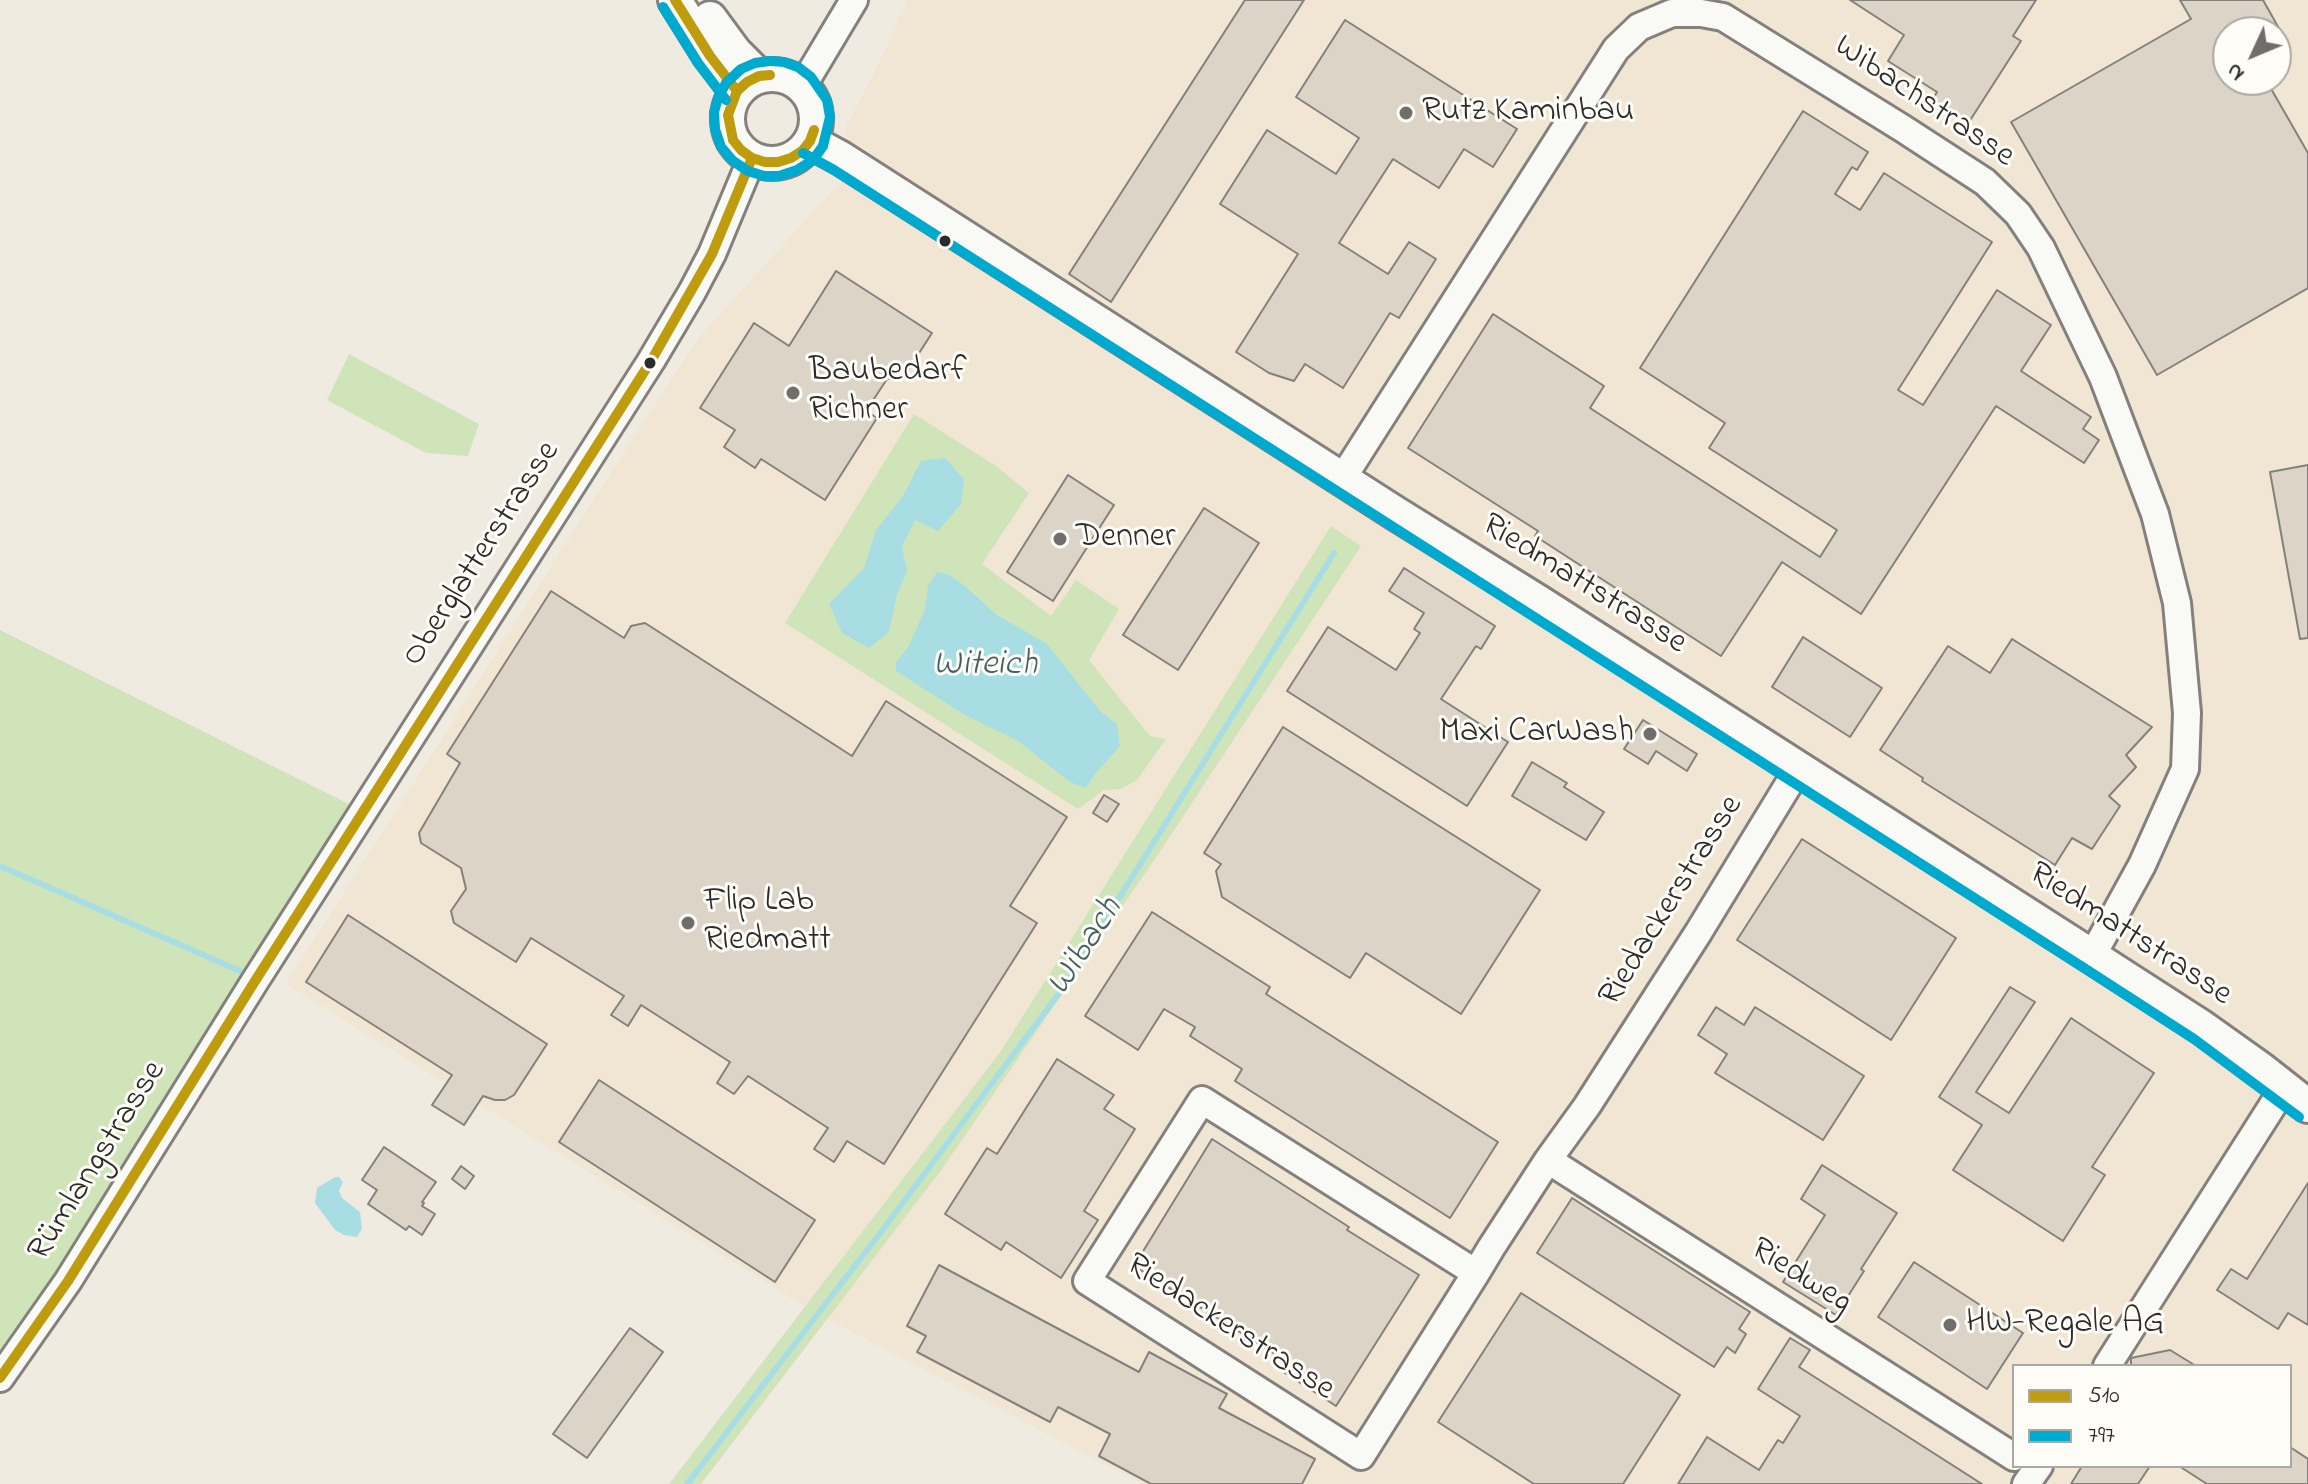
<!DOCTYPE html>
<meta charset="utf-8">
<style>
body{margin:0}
#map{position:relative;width:2308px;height:1484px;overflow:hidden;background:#f0ebe1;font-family:"Indie Flower",sans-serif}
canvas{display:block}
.legend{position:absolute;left:2012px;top:1364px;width:280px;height:104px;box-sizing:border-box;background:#fdfcf7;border:2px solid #a9a8a5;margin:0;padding:10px 14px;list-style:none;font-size:24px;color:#2b2b2b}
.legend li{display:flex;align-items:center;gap:16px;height:40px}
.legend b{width:40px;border:2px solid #a9a8a5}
.north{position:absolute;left:2212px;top:16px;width:80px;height:80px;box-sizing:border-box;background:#fdfcf7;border:2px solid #a9a8a5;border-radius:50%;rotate:226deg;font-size:22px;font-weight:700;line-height:32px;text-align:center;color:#2b2b2b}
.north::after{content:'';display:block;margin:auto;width:28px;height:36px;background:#706e6b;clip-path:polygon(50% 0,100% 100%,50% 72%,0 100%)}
</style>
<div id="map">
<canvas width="2308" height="1484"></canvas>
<ul class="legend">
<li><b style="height:10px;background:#bf9c0d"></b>510</li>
<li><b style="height:10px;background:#00a9ce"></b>797</li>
</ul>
<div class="north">N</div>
</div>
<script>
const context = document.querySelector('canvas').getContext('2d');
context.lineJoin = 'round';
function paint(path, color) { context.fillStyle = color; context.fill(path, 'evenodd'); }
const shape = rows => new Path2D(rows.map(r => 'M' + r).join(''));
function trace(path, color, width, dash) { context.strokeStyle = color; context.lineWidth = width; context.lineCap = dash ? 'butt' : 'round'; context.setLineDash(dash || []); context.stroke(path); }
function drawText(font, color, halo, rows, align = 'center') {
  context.font = font + ' "Indie Flower",sans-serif'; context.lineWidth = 6; context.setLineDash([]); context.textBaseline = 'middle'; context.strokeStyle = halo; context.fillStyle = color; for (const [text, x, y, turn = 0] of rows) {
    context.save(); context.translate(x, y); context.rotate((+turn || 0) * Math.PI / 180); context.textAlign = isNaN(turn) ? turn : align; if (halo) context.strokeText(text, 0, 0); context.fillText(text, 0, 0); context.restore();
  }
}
paint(shape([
 [908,0,2308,0,2308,1484,1143,1484,814,1312,286,984,595,497,699,337,846,176,846,127,872,77],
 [2228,32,2276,32,2276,80,2228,80],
 [2014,1366,2290,1366,2290,1466,2014,1466]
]), '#f1e6d3');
paint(shape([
 [349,354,479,424,468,456,426,453,327,400],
 [914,414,996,466,1029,493,982,564,1051,616,1076,580,1119,609,1089,660,1150,736,1166,739,1137,780,1121,789,1104,790,1078,809,785,623],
 [1331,526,1361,546,1159,853,942,1169,701,1484,669,1484,1001,1051],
 [0,630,363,811,0,1378]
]), '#d0e4ba');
paint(shape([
 [945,458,964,479,961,504,938,531,915,520,902,547,907,571,897,594,889,632,869,648,842,633,829,604,864,568,876,530,903,496,921,461],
 [937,572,948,574,965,586,997,615,1047,644,1100,711,1117,724,1120,746,1095,774,1086,788,1070,782,1018,741,963,714,896,671,896,662,909,646,925,609,928,586],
 [335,1177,339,1177,343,1182,339,1191,342,1198,360,1212,362,1229,357,1237,344,1235,335,1230,315,1203,317,1188]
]), '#a8dee3');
trace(shape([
 [0,866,240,971],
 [687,1484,884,1228,1063,988,1334,553]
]), '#a8dee3', 6);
const building = shape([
 [1245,0,1304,0,1111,302,1069,274,1245,0],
 [1850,0,2036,0,2013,36,2021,41,1969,122,1933,99,1937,92,1888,61,1904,35,1850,0],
 [2180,0,2263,0,2281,32,2228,32,2228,80,2266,80,2308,153,2308,288,2157,375,2011,122,2191,19,2180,0],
 [1345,20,1517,129,1493,167,1464,149,1439,188,1393,159,1339,243,1388,274,1409,242,1436,259,1399,318,1390,313,1343,388,1305,364,1294,381,1269,373,1236,352,1298,254,1220,204,1267,130,1336,174,1359,138,1296,97,1345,20],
 [1803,111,1868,152,1857,170,1852,167,1835,194,1860,210,1884,173,1992,242,1898,390,1923,405,1997,290,2051,325,2021,371,2091,417,2083,429,2099,440,2084,463,1996,406,1861,614,1782,562,1721,656,1535,536,1538,531,1408,448,1493,314,1604,386,1590,408,1820,557,1837,530,1709,448,1725,423,1640,368,1803,111],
 [836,271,932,333,905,375,887,379,866,411,877,418,825,500,761,459,755,468,724,447,735,430,700,408,754,323,789,346,836,271],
 [2308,465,2308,638,2300,639,2270,472,2308,465],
 [1068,475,1114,505,1053,601,1007,572,1068,475],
 [1204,508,1259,543,1178,670,1123,635,1204,508],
 [1404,568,1495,626,1481,649,1476,646,1441,699,1508,742,1467,806,1287,691,1328,627,1396,670,1420,633,1414,629,1424,613,1389,591,1404,568],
 [551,591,624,638,631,626,645,623,852,756,886,701,1067,817,1010,906,1037,923,884,1164,847,1141,834,1162,814,1149,828,1128,748,1076,734,1094,717,1083,730,1062,641,1005,628,1026,611,1015,624,996,531,938,516,962,454,923,451,911,466,889,461,868,421,843,419,833,460,763,447,754,551,591],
 [1803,637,1882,688,1850,737,1772,687,1803,637],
 [2012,639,2152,727,2126,755,2136,767,2109,796,2120,806,2092,849,2072,838,2055,865,1922,781,1923,778,1880,750,1948,646,1990,673,2012,639],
 [1643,720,1697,754,1687,771,1656,751,1648,764,1624,749,1643,720],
 [1283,727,1540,890,1461,1014,1366,953,1350,978,1222,897,1216,871,1221,864,1204,853,1283,727],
 [1532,762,1567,783,1564,787,1604,812,1586,840,1512,796,1532,762],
 [1104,795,1119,804,1107,822,1093,813,1104,795],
 [1802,839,1956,938,1891,1040,1737,940,1802,839],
 [1152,912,1270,987,1266,994,1498,1142,1450,1218,1235,1081,1242,1069,1190,1036,1195,1027,1164,1009,1138,1050,1085,1016,1152,912],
 [348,915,547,1044,514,1095,505,1100,495,1100,483,1096,464,1125,432,1105,452,1075,306,982,348,915],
 [2010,987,2035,1002,1976,1092,2009,1113,2071,1018,2154,1073,2092,1167,2105,1175,2063,1241,1953,1170,1982,1125,1939,1097,2010,987],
 [1716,1007,1744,1025,1755,1007,1864,1076,1823,1140,1715,1073,1727,1054,1698,1035,1716,1007],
 [1057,1059,1114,1095,1104,1109,1135,1129,1084,1211,1098,1220,1061,1278,1006,1242,1001,1250,945,1214,987,1148,997,1154,1057,1059],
 [599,1080,815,1220,775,1282,559,1142,599,1080],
 [1212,1139,1349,1227,1347,1230,1419,1275,1336,1406,1285,1373,1291,1364,1134,1266,1212,1139],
 [384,1147,436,1182,422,1202,424,1203,422,1206,435,1214,422,1235,409,1226,406,1230,368,1204,377,1190,362,1180,384,1147],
 [1822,1165,1897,1213,1861,1269,1864,1271,1836,1315,1783,1282,1825,1215,1801,1199,1822,1165],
 [461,1166,474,1176,465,1189,452,1179,461,1166],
 [2308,1183,2308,1325,2288,1313,2278,1329,2217,1290,2231,1269,2247,1279,2308,1183],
 [1572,1198,1750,1312,1739,1329,1746,1334,1735,1353,1727,1347,1714,1367,1537,1253,1572,1198],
 [1914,1262,2023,1333,1987,1389,1878,1317,1914,1262],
 [939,1265,1139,1372,1149,1352,1227,1394,1219,1408,1315,1459,1302,1484,1151,1484,1099,1456,1110,1434,1058,1407,1050,1422,917,1352,926,1336,907,1326,939,1265],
 [1521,1293,1680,1395,1623,1484,1534,1484,1438,1422,1521,1293],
 [630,1328,663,1352,587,1458,553,1434,630,1328],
 [1790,1338,1810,1350,1799,1367,1982,1484,1678,1484,1707,1437,1759,1470,1778,1440,1783,1443,1800,1416,1758,1389,1790,1338],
 [2170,1350,2196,1366,2131,1366,2131,1358,2170,1350],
 [2290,1447,2308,1459,2308,1484,2207,1484,2179,1466,2290,1466,2290,1447],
 [2082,1466,2150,1466,2138,1484,2071,1484,2082,1466]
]);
paint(building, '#dcd5c7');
trace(building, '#84817d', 2);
const minor = shape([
 [802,87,854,0],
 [1342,479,1616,49,1639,27,1672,13,1701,13,1723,17,1902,128,1985,182,2018,214,2041,248,2103,377,2155,514,2177,603,2187,713,2185,769,2142,865,2092,956],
 [1548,1160,2014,1457],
 [1476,1273,1202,1100,1087,1281,1361,1456,1476,1273,1491,1248,1548,1160,1587,1106,1698,933,1798,769],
 [2107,1366,2285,1086],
 [0,1378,68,1281,255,981,651,361,692,292,712,254,752,158],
 [2026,1484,2039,1466]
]);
const major = shape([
 [675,0,710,56,737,91],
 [710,18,735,52,759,76],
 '728 119a44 44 0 1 1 88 0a44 44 0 1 1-88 0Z',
 [810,141,841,158,1397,514,1539,602,2092,956,2202,1027,2261,1069,2308,1106]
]);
trace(minor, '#84817d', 32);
trace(major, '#84817d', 38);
trace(minor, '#f9f9f5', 26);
trace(major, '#f9f9f5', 32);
trace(shape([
 [675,0,710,56,737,91],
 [770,75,759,76,747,82,737,91,728,115,733,140,741,150,752,158,765,162,778,162,791,158,802,151,810,141,814,130],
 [0,1378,68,1281,255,981,651,361,712,254,752,158]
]), '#bf9c0d', 10);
trace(shape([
 [663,7,698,63,726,100],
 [769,61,755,63,741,69,726,83,718,98,714,112,715,129,721,147,733,161,748,171,764,176,779,176,797,170,813,160,823,146,830,117,827,100,811,77,798,67,784,62,771,61],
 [803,153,834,170,2084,968,2194,1039,2299,1117]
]), '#00a9ce', 10);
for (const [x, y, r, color] of [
 [1406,113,8,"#706e6b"],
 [945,241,7,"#2b2b2b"],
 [650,363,7,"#2b2b2b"],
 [793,393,8,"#706e6b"],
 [1060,539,8,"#706e6b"],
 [1650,734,8,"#706e6b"],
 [688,923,8,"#706e6b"],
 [1950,1325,8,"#706e6b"]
]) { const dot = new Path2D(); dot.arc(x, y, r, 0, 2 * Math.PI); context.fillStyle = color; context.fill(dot); trace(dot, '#fdfcf7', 3); }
drawText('34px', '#2b2b2b', '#fdfcf7', [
 ["Wibachstrasse",1923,103,34],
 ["Oberglatterstrasse",483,555,-57],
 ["Riedmattstrasse",1583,586,32],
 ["Riedackerstrasse",1673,902,-58],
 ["Riedmattstrasse",2129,936,33],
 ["Rümlangstrasse",99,1162,-58],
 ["Riedweg",1800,1278,32],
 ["Riedackerstrasse",1229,1329,33]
]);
drawText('34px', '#2b2b2b', '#fdfcf7', [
 ["Rutz Kaminbau",1422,113],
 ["Baubedarf",809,373],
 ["Richner",809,412],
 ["Denner",1076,539],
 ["Maxi CarWash",1634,734,"right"],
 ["Flip Lab",704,903],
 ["Riedmatt",704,942],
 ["HW-Regale AG",1966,1325]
], 'left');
drawText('italic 36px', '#475f62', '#fdfcf7', [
 ["Witeich",985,667],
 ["Wibach",1087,948,-57]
]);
</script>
